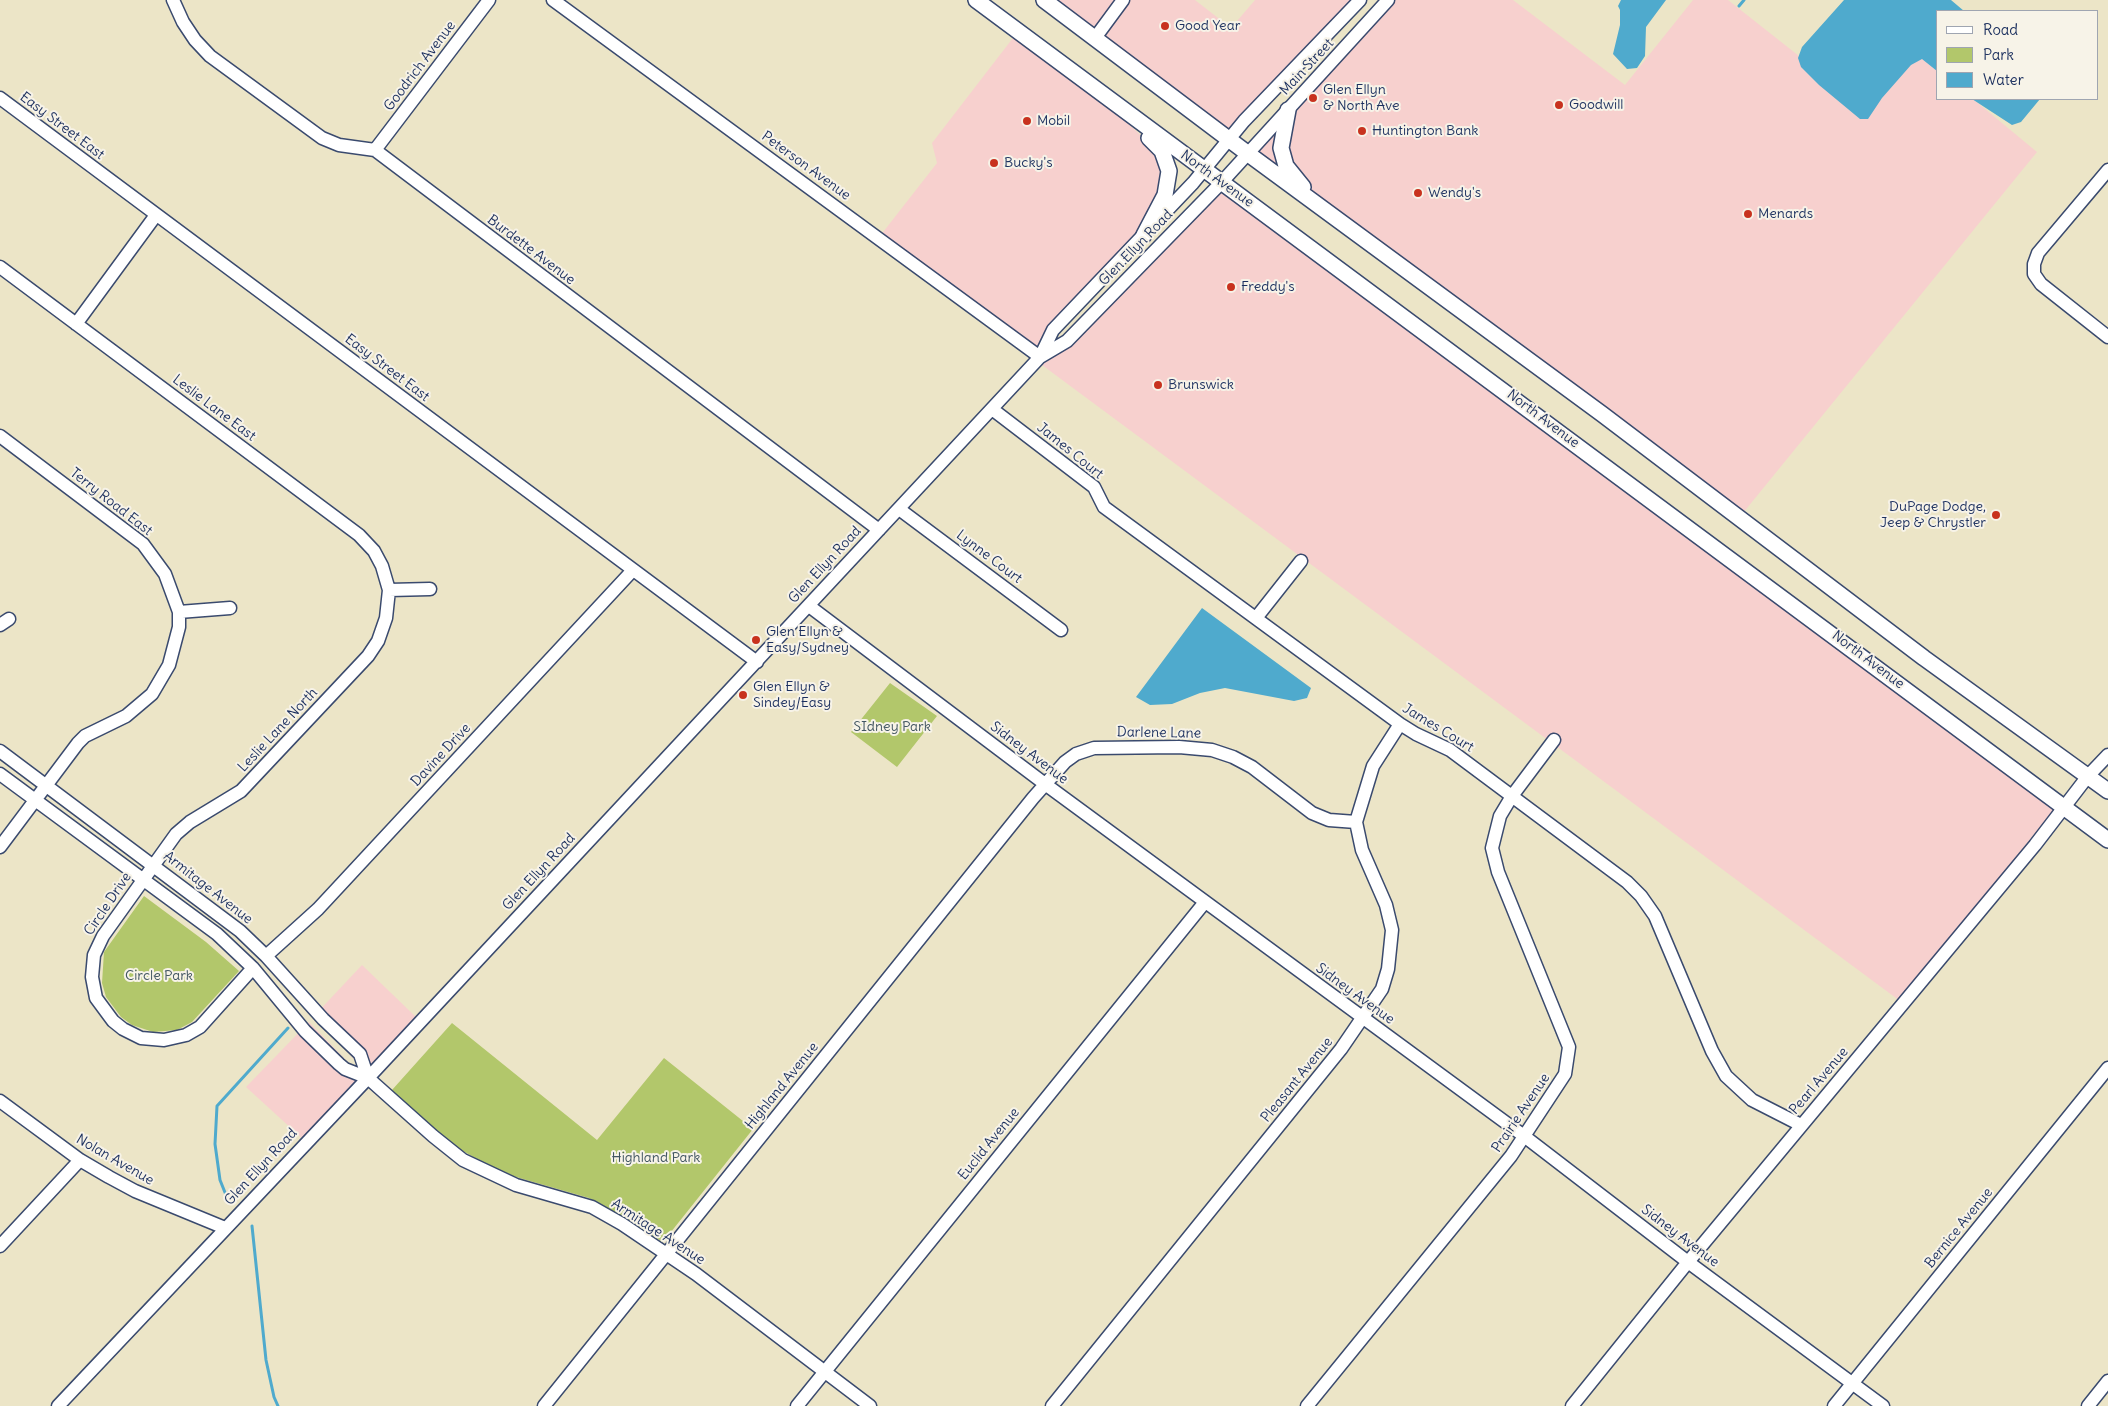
<!DOCTYPE html>
<style>
body{margin:0}
#map{position:relative;width:2108px;height:1406px;overflow:hidden;background:#ece5c7;font-family:Delius,sans-serif}
canvas{display:block}
.legend{position:absolute;left:1936px;top:10px;width:162px;height:90px;box-sizing:border-box;background:#f7f3e8;border:1px solid #9fa5b1;margin:0;padding:6px 9px;list-style:none;font-size:15px;color:#1b2f5e}
.legend li{display:flex;align-items:center;gap:10px;height:25px}
.legend b{width:25px;border:1px solid #9fa5b1}
</style>
<div id="map">
<canvas width="2108" height="1406"></canvas>
<ul class="legend">
<li><b style="height:6px;background:#fff"></b>Road</li>
<li><b style="height:14px;background:#b2c76b"></b>Park</li>
<li><b style="height:14px;background:#4faacd"></b>Water</li>
</ul>
</div>
<script>
const context = document.querySelector('canvas').getContext('2d');
context.lineJoin = 'round';
function paint(path, color) { context.fillStyle = color; context.fill(path, 'evenodd'); }
const shape = rows => new Path2D(rows.map(r => 'M' + r).join(''));
function trace(path, color, width, dash) { context.strokeStyle = color; context.lineWidth = width; context.lineCap = dash ? 'butt' : 'round'; context.setLineDash(dash || []); context.stroke(path); }
function drawText(font, color, halo, rows, align = 'center') {
  context.font = font + ' Delius,sans-serif'; context.lineWidth = 4; context.setLineDash([]); context.textBaseline = 'middle'; context.strokeStyle = halo; context.fillStyle = color; for (const [text, x, y, turn = 0] of rows) {
    context.save(); context.translate(x, y); context.rotate((+turn || 0) * Math.PI / 180); context.textAlign = isNaN(turn) ? turn : align; if (halo) context.strokeText(text, 0, 0); context.fillText(text, 0, 0); context.restore();
  }
}
paint(shape([
 [1051,0,1195,0,1231,28,1255,0,1360,0,1230,133],
 [1394,0,1513,0,1625,85,1693,0,1728,0,1856,101,1908,43,1937,68,1937,99,1973,99,2037,152,1743,513,1255,151],
 [1016,34,1089,88,1132,127,1158,152,1164,170,1160,194,1140,233,1038,353,880,236,937,163,932,143],
 [1221,192,1602,468,2056,807,1900,1001,1042,365],
 [362,965,417,1018,366,1072,314,1016],
 [309,1022,364,1079,305,1141,246,1087]
]), '#f7d0ce');
paint(shape([
 [890,683,937,716,897,767,851,732],
 [144,896,206,942,239,971,192,1022,177,1030,153,1032,132,1025,121,1017,106,997,102,983,104,952],
 [452,1023,597,1140,664,1058,753,1129,663,1242,589,1198,502,1173,447,1142,392,1090]
]), '#b2c76b');
paint(shape([
 [1621,0,1666,0,1646,27,1645,56,1637,68,1627,69,1613,54,1620,25,1620,10,1618,6],
 [1844,0,1951,0,1964,11,1937,11,1937,71,1922,59,1911,65,1882,98,1868,119,1860,119,1819,85,1801,67,1798,58,1802,47],
 [1972,99,2040,99,2021,122,2012,125],
 [1202,608,1311,688,1307,698,1294,701,1225,688,1200,693,1172,704,1150,705,1136,697]
]), '#4faacd');
trace(shape([
 [1739,6,1744,0],
 [228,1200,220,1180,215,1144,217,1106,288,1028],
 [252,1226,266,1360,274,1397,278,1406]
]), '#4faacd', 3);
const minor = shape([
 [173,0,183,22,195,40,210,56,322,138,339,145,375,150,879,530],
 [553,0,1040,357],
 [1095,38,1123,0],
 [0,98,757,662],
 [375,150,489,0],
 [2108,170,2038,253,2034,264,2034,274,2041,284,2108,337],
 [0,267,359,535,374,551,382,566,389,590,386,618,378,641,368,656,241,791,190,822,176,834,103,936,94,955,92,977,96,998,113,1021,123,1029,141,1038,164,1040,186,1035,200,1027,253,968],
 [76,324,156,215],
 [1040,357,1053,330,1193,183,1244,121,1360,0],
 [992,409,1094,487,1104,507,1400,724,1416,734,1450,750,1627,882,1641,896,1655,916,1712,1051,1726,1076,1752,1100,1801,1125],
 [0,436,143,544,165,574,179,612,179,627,169,665,152,694,126,716,85,736,78,743,0,847],
 [899,509,1061,630],
 [389,590,430,589],
 [809,606,1045,784,1524,1136,1688,1262,1883,1406],
 [179,612,230,608],
 [1256,618,1301,561],
 [0,625,9,619],
 [0,751,240,931,266,956,323,1019,360,1054,368,1078],
 [0,774,217,934,253,968,305,1031,339,1064,345,1069,368,1078,433,1136,463,1160,516,1185,592,1207,622,1224,696,1274,870,1406],
 [266,956,318,909,633,570],
 [0,1101,80,1160,109,1177,135,1191,225,1228],
 [0,1246,80,1160],
 [58,1406,368,1078,1040,357,1067,341,1221,183,1388,0],
 [544,1406,1033,798,1065,762,1076,754,1094,748,1179,747,1212,750,1233,757,1252,767,1312,813,1329,820,1356,822],
 [797,1406,1205,902],
 [1052,1406,1341,1049,1382,989,1388,969,1392,930,1386,905,1362,850,1356,822,1373,766,1400,724],
 [1307,1406,1511,1156,1565,1074,1569,1047,1498,872,1492,848,1500,816,1512,796,1554,740],
 [1572,1406,1688,1262,2035,845,2088,776,2108,755],
 [1834,1406,2108,1068],
 [2088,1406,2108,1381]
]);
const major = shape([
 [976,0,2108,840],
 [1044,0,1247,153,1602,414,1924,658,2108,791],
 [1288,110,1281,148,1286,166,1303,187],
 [1144,235,1165,195,1169,171,1162,151,1149,138]
]);
trace(minor, '#3a4a6e', 15);
trace(major, '#3a4a6e', 18);
trace(minor, '#fff', 12);
trace(major, '#fff', 15);
for (const [x, y, r, color] of [
 [1165,26,5,"#c8321e"],
 [1313,98,5,"#c8321e"],
 [1559,105,5,"#c8321e"],
 [1027,121,5,"#c8321e"],
 [1362,131,5,"#c8321e"],
 [994,163,5,"#c8321e"],
 [1418,193,5,"#c8321e"],
 [1748,214,5,"#c8321e"],
 [1231,287,5,"#c8321e"],
 [1158,385,5,"#c8321e"],
 [1996,515,5,"#c8321e"],
 [756,640,5,"#c8321e"],
 [743,695,5,"#c8321e"]
]) { const dot = new Path2D(); dot.arc(x, y, r, 0, 2 * Math.PI); context.fillStyle = color; context.fill(dot); trace(dot, '#f7f3e8', 2); }
drawText('14px', '#1b2f5e', '#f7f3e8', [
 ["Good Year",1175,26],
 ["Glen Ellyn",1323,90],
 ["& North Ave",1323,106],
 ["Goodwill",1569,105],
 ["Mobil",1037,121],
 ["Huntington Bank",1372,131],
 ["Bucky's",1004,163],
 ["Wendy's",1428,193],
 ["Menards",1758,214],
 ["Freddy's",1241,287],
 ["Brunswick",1168,385],
 ["DuPage Dodge,",1986,507,"right"],
 ["Jeep & Chrystler",1986,523,"right"],
 ["Glen Ellyn &",766,632],
 ["Easy/Sydney",766,648],
 ["Glen Ellyn &",753,687],
 ["Sindey/Easy",753,703]
], 'left');
drawText('14px', '#1b2f5e', '#f7f3e8', [
 ["Goodrich Avenue",420,66,-53],
 ["Main Street",1307,67,-47],
 ["Easy Street East",62,126,37],
 ["Peterson Avenue",806,166,36],
 ["North Avenue",1217,179,36],
 ["Glen Ellyn Road",1136,248,-46],
 ["Burdette Avenue",531,250,37],
 ["Easy Street East",387,368,37],
 ["Leslie Lane East",214,408,37],
 ["North Avenue",1543,419,37],
 ["James Court",1070,451,39],
 ["Terry Road East",111,502,38],
 ["Lynne Court",989,557,37],
 ["Glen Ellyn Road",825,565,-47],
 ["North Avenue",1868,660,37],
 ["James Court",1438,728,31],
 ["Leslie Lane North",278,730,-47],
 ["Darlene Lane",1159,733,1],
 ["Sidney Avenue",1029,753,37],
 ["Davine Drive",441,755,-47],
 ["Glen Ellyn Road",539,872,-47],
 ["Armitage Avenue",208,888,38],
 ["Circle Drive",108,904,-56],
 ["Sidney Avenue",1355,994,36],
 ["Pleasant Avenue",1297,1080,-51],
 ["Pearl Avenue",1819,1081,-50],
 ["Highland Avenue",782,1086,-51],
 ["Prairie Avenue",1521,1113,-56],
 ["Euclid Avenue",989,1144,-51],
 ["Nolan Avenue",115,1160,30],
 ["Glen Ellyn Road",261,1167,-47],
 ["Bernice Avenue",1959,1228,-51],
 ["Armitage Avenue",658,1232,33],
 ["Sidney Avenue",1680,1236,37]
]);
drawText('14px', '#415561', '#f7f3e8', [
 ["SIdney Park",892,727],
 ["Circle Park",159,976],
 ["Highland Park",656,1158]
]);
</script>
